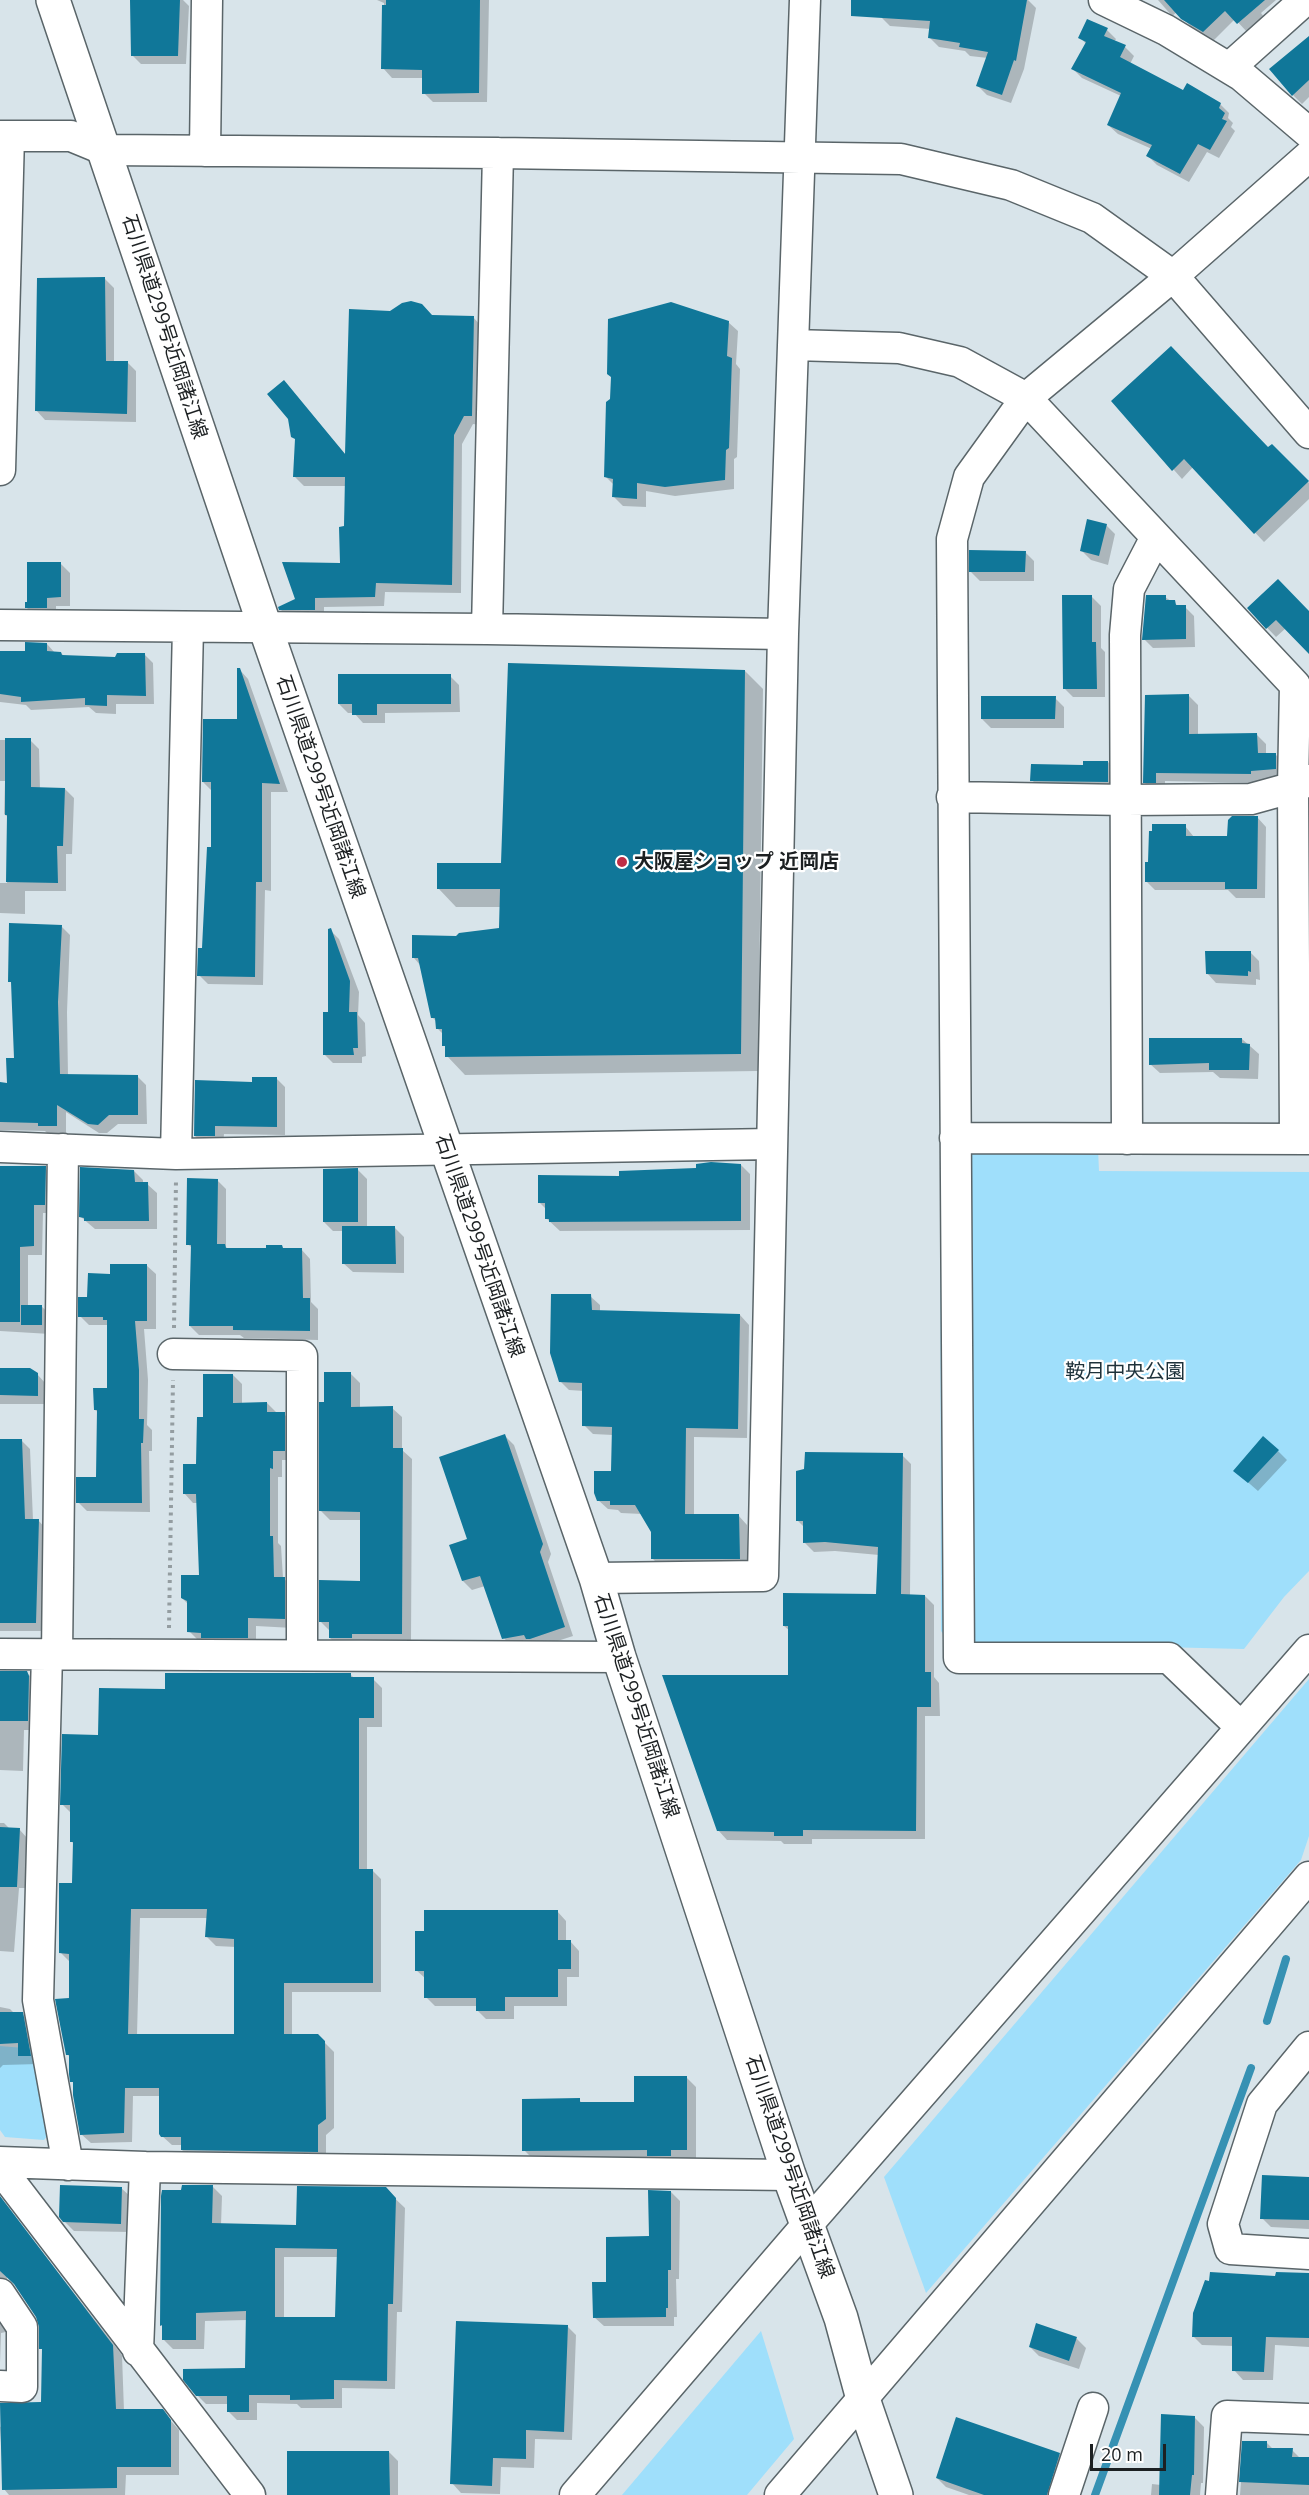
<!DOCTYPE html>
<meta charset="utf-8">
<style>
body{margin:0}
#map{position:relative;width:1309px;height:2495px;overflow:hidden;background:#d8e4ea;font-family:"Open Sans",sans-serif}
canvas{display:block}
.scale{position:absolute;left:1090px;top:2444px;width:76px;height:27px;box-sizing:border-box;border:3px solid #1c2022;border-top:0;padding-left:8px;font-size:18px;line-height:21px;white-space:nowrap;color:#1c2022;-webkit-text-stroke:4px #fff;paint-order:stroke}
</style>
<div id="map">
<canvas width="1309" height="2495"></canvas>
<div class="scale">20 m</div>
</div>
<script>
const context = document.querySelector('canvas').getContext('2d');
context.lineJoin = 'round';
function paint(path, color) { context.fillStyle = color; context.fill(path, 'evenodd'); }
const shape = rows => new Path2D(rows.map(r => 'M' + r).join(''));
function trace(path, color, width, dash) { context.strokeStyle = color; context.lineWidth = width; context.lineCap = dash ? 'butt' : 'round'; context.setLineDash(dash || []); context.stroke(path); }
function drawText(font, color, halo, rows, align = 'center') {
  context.font = font + ' "Open Sans","Noto Sans JP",sans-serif'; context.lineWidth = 4.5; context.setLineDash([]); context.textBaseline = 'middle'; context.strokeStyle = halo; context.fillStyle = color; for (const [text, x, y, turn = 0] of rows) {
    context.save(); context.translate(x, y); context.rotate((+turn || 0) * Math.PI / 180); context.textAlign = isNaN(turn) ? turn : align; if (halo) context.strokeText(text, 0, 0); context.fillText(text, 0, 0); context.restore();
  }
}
paint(shape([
 [940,1149,1098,1149,1099,1171,1309,1172,1309,1571,1284,1597,1244,1649,949,1642,941,1631],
 [1309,1679,1309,1836,1301,1860,926,2293,884,2177],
 [0,2046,37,2049,55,2126,44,2140,5,2137,0,2130],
 [761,2331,794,2439,747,2495,622,2495]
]), '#9fdffb');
paint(shape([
 [132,0,183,0,189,6,186,64,141,64,132,55],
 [377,0,489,0,487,102,433,102,424,93,424,78,392,78,383,68,384,3],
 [882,0,1028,0,1036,8,1024,69,1011,103,987,95,978,86,988,58,970,56,965,51,939,47,930,38,931,29,890,26,881,17],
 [1158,0,1276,0,1261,13,1264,17,1247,32,1235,19,1213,41,1192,28,1177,12,1172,16],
 [1107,30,1116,39,1114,42,1125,47,1134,56,1130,64,1184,92,1220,104,1229,113,1228,118,1233,123,1231,127,1235,131,1219,158,1207,152,1189,182,1157,165,1148,156,1152,149,1118,134,1108,125,1121,96,1082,78,1073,69,1086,44,1080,37],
 [1309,38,1309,97,1302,104,1293,95],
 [105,279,114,288,114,362,127,362,136,371,136,422,45,420,36,410],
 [432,317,473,317,482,327,481,425,473,424,462,444,461,593,385,592,384,606,324,607,324,619,290,619,280,609,296,600,341,565,347,486,304,486,295,477,296,440,284,382,346,455],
 [728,322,738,331,736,364,740,369,737,457,734,459,734,489,675,496,646,491,646,507,623,506,614,497,614,485,606,477],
 [1113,401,1268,449,1272,446,1309,483,1309,499,1264,542,1193,467,1182,479],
 [1106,525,1115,534,1108,565,1091,560,1082,551],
 [1025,552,1034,561,1034,581,980,581,971,572],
 [60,563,70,573,70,606,56,606,56,617,35,616,26,607],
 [1092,597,1101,606,1101,648,1105,652,1105,697,1073,697,1064,688],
 [1165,597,1180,607,1185,607,1194,616,1195,647,1153,648,1144,639],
 [1249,609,1309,613,1309,652,1286,628,1276,637],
 [47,644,55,653,61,653,64,656,116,658,144,654,153,663,154,704,116,704,116,714,96,713,89,707,31,710,26,705,0,702,0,653,26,653],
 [239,669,248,679,288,792,271,792,271,891,265,890,263,985,208,984,199,975,204,949,212,848,212,791,203,782,238,721],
 [745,671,763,689,758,1071,465,1075,447,1056,444,1035,437,1028,437,1022,432,1017,420,965,414,958,457,937,500,929,501,907,456,907,438,888,503,865],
 [450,676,459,685,460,712,385,713,385,723,363,723,354,713,348,713,339,704],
 [1189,696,1198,705,1198,735,1257,735,1266,744,1266,754,1276,755,1285,764,1285,778,1260,780,1260,783,1165,781,1165,791,1153,791,1144,782],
 [1055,698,1064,707,1064,728,991,728,982,719],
 [0,740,30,740,39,749,40,789,65,789,74,798,72,854,66,854,66,891,25,891,25,914,0,913,0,883,7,883,9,818,4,814,5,781,0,781],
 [1108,762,1117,771,1117,791,1041,790,1032,780],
 [1257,817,1266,827,1265,898,1236,898,1228,890,1155,890,1146,881,1153,833,1185,826,1194,837,1229,837],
 [61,926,70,935,67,1012,68,1076,137,1076,146,1085,147,1124,118,1124,107,1133,99,1133,66,1112,66,1135,49,1135,45,1131,0,1130,0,1084,8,1084,16,1059,13,984,10,981],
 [330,930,339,939,359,992,358,1015,365,1023,366,1056,362,1057,362,1063,333,1063,324,1054,330,1013],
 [1250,952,1259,961,1260,980,1256,979,1256,985,1216,983,1207,973],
 [1242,1039,1259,1054,1258,1079,1220,1078,1213,1072,1160,1073,1150,1064],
 [276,1078,285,1087,285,1135,224,1134,223,1145,204,1145,195,1136],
 [741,1165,750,1174,750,1230,560,1231,546,1218,546,1209,539,1202,621,1178],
 [0,1168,45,1168,54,1177,54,1213,43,1213,42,1255,28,1255,28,1306,41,1306,51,1315,50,1334,0,1331],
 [358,1170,367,1179,367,1228,395,1228,404,1237,404,1273,353,1272,343,1263,344,1231,333,1231,324,1222],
 [134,1171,143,1180,143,1184,147,1184,157,1193,157,1229,95,1229,81,1217],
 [217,1180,226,1189,226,1247,228,1249,301,1249,310,1259,311,1302,318,1309,318,1340,244,1338,240,1335,199,1335,190,1326,192,1248,188,1244],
 [146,1265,156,1274,156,1329,144,1329,148,1380,147,1425,152,1430,152,1451,149,1451,150,1512,87,1511,78,1502,97,1479,99,1413,95,1410,109,1389,109,1325,89,1325,80,1316,89,1298,112,1275],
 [590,1296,600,1305,600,1311,740,1315,749,1325,747,1438,694,1437,694,1515,738,1515,747,1525,748,1568,661,1567,652,1558,653,1532,642,1514,621,1513,618,1510,608,1509,598,1500,613,1473,613,1435,593,1434,584,1425,584,1391,569,1390,560,1381],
 [0,1369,37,1374,46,1384,46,1404,0,1404],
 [351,1374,360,1383,360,1408,392,1408,402,1417,402,1450,412,1459,411,1642,339,1647,330,1638,330,1631,321,1622,361,1582,361,1520,330,1520,321,1511,325,1403],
 [233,1375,242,1384,242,1404,267,1403,276,1412,284,1414,293,1423,293,1460,282,1460,282,1477,278,1477,278,1543,281,1546,283,1578,293,1587,293,1628,256,1626,256,1646,198,1640,189,1631,188,1604,182,1598,200,1577,198,1503,193,1503,184,1493,197,1465,204,1418],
 [505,1436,514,1445,551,1554,548,1562,573,1636,536,1648,513,1648,504,1638,485,1586,472,1590,463,1581,451,1546,469,1540],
 [0,1440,21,1440,30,1449,33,1520,38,1520,47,1530,45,1631,0,1631],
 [1278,1451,1287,1460,1258,1491,1235,1471],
 [902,1455,911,1464,910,1596,925,1596,934,1605,934,1677,939,1683,940,1716,925,1716,925,1839,812,1839,812,1844,784,1844,781,1841,727,1840,718,1830,790,1677,790,1631,784,1626,877,1596,879,1555,835,1551,814,1552,805,1543,805,1528,797,1520],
 [0,1671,27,1673,36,1682,37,1730,24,1730,23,1771,0,1770],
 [350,1674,354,1678,373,1679,382,1688,382,1727,367,1727,367,1870,372,1870,381,1879,381,1992,292,1992,292,2035,317,2035,334,2052,334,2128,326,2135,326,2160,191,2159,182,2150,182,2145,172,2145,162,2136,161,2096,133,2096,132,2142,91,2143,81,2134,74,2084,72,2081,71,2058,67,2054,70,1962,61,1953,73,1885,75,1845,71,1841,72,1814,62,1804,99,1736,166,1691],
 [140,1918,208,1918,207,1937,216,1946,236,1947,236,2035,137,2035],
 [0,1823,4,1823,10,1829,19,1829,28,1839,26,1888,19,1888,14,1952,0,1951],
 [557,1911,566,1921,566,1941,570,1941,579,1951,579,1977,567,1977,567,2006,514,2006,514,2019,486,2019,477,2010,477,2006,435,2006,426,1997,426,1979,416,1970],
 [0,2007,10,2009,15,2014,22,2014,31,2023,39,2064,3,2065,0,2068],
 [687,2078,696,2087,696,2159,533,2159,524,2150,579,2100,583,2104,635,2104],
 [1309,2179,1309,2229,1271,2227,1262,2218],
 [213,2187,222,2196,221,2225,297,2226,385,2189,405,2208,402,2312,397,2312,395,2389,342,2388,342,2408,301,2408,297,2404,257,2403,257,2420,237,2420,228,2411,228,2404,206,2404,197,2395,246,2370,247,2320,205,2321,204,2349,173,2349,164,2340,164,2328,161,2325,182,2192],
 [284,2257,338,2257,336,2319,284,2318],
 [121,2188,131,2197,130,2232,74,2231,64,2221],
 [671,2192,680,2201,679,2279,676,2279,677,2317,674,2317,674,2326,604,2326,594,2317,608,2283,650,2238],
 [0,2198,122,2355,124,2411,162,2411,179,2430,179,2475,126,2475,125,2495,9,2495,4,2489,0,2427,43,2403,44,2351,41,2348,41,2327,38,2317,7,2273,7,2286,0,2288],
 [1309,2275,1309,2347,1275,2345,1273,2380,1243,2380,1234,2370,1234,2346,1202,2345,1193,2336,1276,2277],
 [0,2323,6,2332,1,2333,0,2363],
 [1037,2325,1077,2339,1086,2348,1079,2369,1039,2356,1030,2347],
 [567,2326,576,2335,572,2440,535,2439,534,2468,501,2467,500,2494,461,2493,452,2483],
 [1195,2418,1204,2427,1203,2483,1201,2483,1200,2495,1151,2495,1152,2484,1161,2485],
 [1244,2442,1267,2443,1274,2450,1292,2450,1301,2459,1309,2459,1309,2495,1240,2495],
 [389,2452,398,2461,398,2495,289,2495],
 [1059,2454,1068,2463,1058,2495,969,2495,946,2487,937,2478]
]), '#0003');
trace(shape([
 [1267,2021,1286,1959],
 [1095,2495,1251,2068]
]), '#3691b3', 8);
paint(shape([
 [130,0,180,0,178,56,131,56],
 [386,0,480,0,479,93,422,94,422,70,381,69,382,5,386,5],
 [851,0,1027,0,1016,61,1014,60,1002,95,976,86,988,52,959,47,960,43,928,38,930,21,851,16],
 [1164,0,1265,0,1237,24,1225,11,1203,32,1181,19],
 [1087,19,1108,28,1104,36,1126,45,1120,57,1183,90,1187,83,1221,103,1219,108,1225,113,1222,119,1227,121,1210,150,1198,144,1180,174,1146,156,1152,145,1107,125,1121,93,1071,69,1086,42,1078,38],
 [1309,36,1309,80,1292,96,1269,69],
 [105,277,106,361,128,361,127,414,35,411,37,278],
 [411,301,422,304,432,315,474,316,472,416,464,416,454,435,452,585,376,583,375,597,315,598,315,610,279,610,278,607,295,599,282,562,340,563,339,527,344,526,345,477,293,477,295,439,291,437,288,419,267,394,284,380,345,454,349,309,390,311,402,303],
 [671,302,729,321,727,356,732,358,729,448,726,450,725,480,665,487,637,483,637,499,612,497,613,479,604,477,606,402,610,399,611,377,607,374,608,319],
 [1171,346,1268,447,1272,444,1309,481,1254,534,1184,459,1172,471,1111,401],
 [1087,519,1107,524,1099,556,1080,551],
 [969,550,1026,551,1025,572,969,572],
 [27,562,61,562,61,597,47,598,47,608,25,608,25,602,27,602],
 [1278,579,1309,611,1309,654,1276,620,1266,629,1247,608],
 [1062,595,1092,595,1092,642,1096,642,1097,689,1063,689],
 [1146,595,1166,595,1166,600,1175,600,1176,605,1186,605,1186,639,1142,640],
 [25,642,47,643,47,651,61,652,62,655,115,657,117,653,145,653,146,696,107,695,107,706,85,705,85,698,21,702,21,697,0,694,0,651,25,651],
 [508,663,745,670,741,1054,445,1057,445,1046,442,1046,442,1029,436,1029,435,1018,431,1018,418,958,412,958,412,935,456,936,459,933,499,928,500,889,437,889,437,863,501,863],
 [237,668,240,668,280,784,262,783,262,882,256,882,255,977,197,976,198,948,202,948,207,847,211,847,211,782,202,782,203,719,237,719],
 [338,674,451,674,451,704,377,704,377,715,352,715,352,704,338,704],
 [1189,694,1189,734,1257,733,1258,753,1276,753,1276,769,1251,771,1251,774,1156,773,1156,783,1143,783,1145,695],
 [981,696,1056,696,1055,719,981,719],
 [5,738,31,738,31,787,65,788,63,846,57,846,58,883,6,882,7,815,5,815],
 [1083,761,1108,761,1108,782,1030,781,1031,764,1083,765],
 [1232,816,1258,816,1257,889,1225,889,1225,882,1145,882,1145,862,1148,862,1149,831,1152,831,1152,824,1186,824,1186,836,1227,836,1228,820],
 [9,923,62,925,58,1002,60,1074,138,1075,138,1115,109,1115,98,1125,88,1124,57,1105,57,1126,38,1126,38,1123,0,1122,0,1082,7,1083,6,1058,14,1058,11,982,8,982],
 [331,928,350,981,349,1012,357,1012,358,1048,353,1048,354,1055,323,1055,323,1012,328,1012,328,929],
 [1205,951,1251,951,1251,972,1248,971,1248,976,1206,974],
 [1149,1038,1242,1038,1242,1043,1250,1044,1249,1070,1209,1070,1209,1063,1149,1065],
 [252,1077,277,1077,277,1127,215,1126,215,1136,194,1136,195,1080,252,1082],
 [711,1162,741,1164,741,1221,549,1222,549,1219,545,1219,545,1203,538,1203,538,1175,619,1176,619,1171,696,1168,696,1164],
 [0,1166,46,1166,45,1205,34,1205,34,1246,20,1247,20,1322,0,1322],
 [80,1167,134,1170,135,1182,148,1182,149,1221,84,1221,84,1218,79,1217],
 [358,1168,358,1222,323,1222,323,1169],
 [187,1178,218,1179,217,1244,225,1244,226,1248,266,1248,266,1245,282,1245,283,1248,302,1248,303,1298,310,1298,310,1331,233,1330,233,1326,189,1326,191,1245,186,1245],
 [342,1226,395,1226,396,1264,342,1264],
 [110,1264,147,1264,147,1321,135,1321,139,1370,139,1419,144,1419,143,1443,141,1443,142,1503,76,1503,76,1477,96,1477,97,1410,94,1410,93,1388,107,1388,107,1320,103,1320,103,1317,78,1317,78,1297,87,1297,88,1273,110,1274],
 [551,1294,591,1294,592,1310,740,1314,738,1429,686,1428,685,1514,739,1514,740,1559,651,1559,651,1532,635,1505,610,1505,610,1501,597,1501,594,1493,594,1471,611,1471,612,1427,582,1426,582,1383,559,1382,550,1353],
 [21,1305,42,1305,42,1325,21,1325],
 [0,1368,30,1368,38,1373,38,1396,0,1395],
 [324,1372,351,1372,351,1407,393,1406,393,1448,403,1448,402,1634,352,1634,352,1638,329,1638,329,1622,319,1622,319,1580,360,1581,360,1512,319,1511,319,1402,324,1402],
 [203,1374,233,1374,233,1403,267,1402,267,1412,285,1412,285,1451,273,1451,273,1469,270,1468,270,1536,273,1536,274,1577,285,1577,285,1619,248,1618,248,1638,201,1638,201,1633,187,1632,187,1601,181,1598,181,1575,199,1575,196,1494,183,1494,183,1464,196,1464,197,1417,203,1417],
 [505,1434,543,1544,540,1552,565,1627,530,1639,526,1639,524,1635,502,1639,480,1576,462,1581,449,1545,467,1539,439,1457],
 [1263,1436,1279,1450,1248,1483,1233,1471],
 [0,1439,22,1439,25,1519,39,1519,36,1623,0,1623],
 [805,1452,903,1453,901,1594,925,1595,925,1672,931,1672,931,1707,917,1707,916,1831,803,1830,803,1836,774,1836,774,1832,717,1831,662,1675,788,1675,788,1626,783,1626,783,1593,876,1594,878,1547,825,1542,803,1543,803,1521,796,1521,796,1471,804,1469],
 [0,1671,27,1671,29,1676,28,1721,0,1721],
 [165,1673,351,1673,351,1677,374,1677,374,1718,359,1718,359,1869,373,1869,373,1983,284,1983,284,2034,318,2034,325,2041,326,2119,318,2125,318,2152,181,2150,181,2137,161,2137,159,2134,159,2088,125,2088,124,2133,80,2135,73,2095,73,2082,70,2082,69,2074,69,2055,66,2055,55,1999,69,1998,69,1954,59,1953,59,1883,72,1883,73,1842,70,1842,70,1805,60,1805,62,1734,98,1735,99,1688,165,1689],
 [131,1909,207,1909,205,1937,234,1939,234,2034,128,2034],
 [0,1827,20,1828,17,1887,0,1887],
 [424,1910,558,1910,558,1940,571,1940,571,1969,558,1969,558,1997,505,1997,505,2011,476,2011,476,1998,424,1998,424,1971,415,1971,415,1931,424,1931],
 [0,2012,23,2012,31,2056,18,2056,18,2043,0,2044],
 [634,2076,687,2076,687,2150,671,2150,671,2156,647,2156,647,2150,522,2151,522,2099,580,2098,580,2102,634,2102],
 [1262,2175,1309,2177,1309,2220,1260,2219],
 [60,2185,122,2187,121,2224,63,2222,59,2217],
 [182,2185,213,2185,212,2223,296,2225,297,2186,386,2187,396,2198,393,2304,388,2304,387,2381,334,2380,334,2399,290,2400,290,2395,249,2395,249,2412,227,2412,227,2396,196,2396,183,2380,183,2369,245,2368,246,2311,196,2313,196,2340,162,2340,162,2325,160,2326,161,2196,162,2190,181,2190],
 [275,2248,337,2249,335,2317,275,2317],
 [648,2190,671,2191,671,2270,668,2270,668,2308,666,2308,666,2317,593,2318,592,2282,606,2282,606,2237,649,2236],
 [0,2196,113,2345,116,2409,163,2409,171,2420,171,2467,117,2467,117,2488,2,2490,0,2403,41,2402,42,2349,39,2349,39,2327,36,2317,14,2284,0,2271],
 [1210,2272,1275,2276,1276,2272,1309,2273,1309,2338,1266,2337,1264,2372,1232,2371,1232,2337,1192,2337,1193,2313,1205,2280,1209,2281],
 [456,2321,568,2325,564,2432,526,2430,526,2459,493,2458,492,2486,450,2484],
 [1036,2323,1077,2337,1069,2361,1029,2347],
 [1161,2414,1195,2416,1194,2475,1192,2475,1190,2495,1159,2495],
 [956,2417,1060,2453,1047,2495,984,2495,936,2478],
 [1242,2441,1267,2441,1267,2448,1293,2448,1292,2457,1309,2457,1309,2485,1239,2482],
 [287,2451,389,2451,390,2495,287,2495]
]), '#107799');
const minor = shape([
 [1104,0,1166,30,1242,76,1309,133],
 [1229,68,1305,0],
 [0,136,71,136,105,150,498,153,901,159,1011,185,1092,218,1173,276,1309,433],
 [205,151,207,0],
 [793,345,899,348,960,362,1026,398,1295,685,1293,787,1295,1139],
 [0,470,9,136],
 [0,625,487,629,783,634],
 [487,629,498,153],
 [952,797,1126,800,1251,799,1298,786,1309,780],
 [955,1138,1309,1139],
 [1127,1139,1125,635,1129,589,1156,537],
 [0,1147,176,1154,771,1144],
 [176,1154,188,627],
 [173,1354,302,1356,302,1655],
 [596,1578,763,1576,783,634,805,0],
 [0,1654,619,1657],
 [47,1654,38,2000,68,2165],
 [57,1654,63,1149],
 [1241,1727,1169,1658,959,1658,952,539,969,477,1026,398,1173,276,1309,156],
 [1309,2047,1262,2104,1223,2224,1230,2249,1309,2254],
 [0,2162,145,2167],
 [0,2168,250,2495],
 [0,2294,22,2327,22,2387,0,2386],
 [138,2351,145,2167,789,2175],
 [575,2495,807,2225,1309,1650],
 [780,2495,1309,1877],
 [1064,2495,1093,2408],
 [1221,2495,1227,2416,1309,2419]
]);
const major = shape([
 [53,0,265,627,596,1578,619,1657,789,2175,841,2318,863,2399,896,2495]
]);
trace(minor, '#5a6569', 33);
trace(major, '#5a6569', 36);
trace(shape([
 [174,1328,176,1179],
 [169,1628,173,1380]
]), '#949da1', 4, [3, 4.5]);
trace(minor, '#fff', 30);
trace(major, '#fff', 33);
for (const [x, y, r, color] of [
 [622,862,6,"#be2d45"]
]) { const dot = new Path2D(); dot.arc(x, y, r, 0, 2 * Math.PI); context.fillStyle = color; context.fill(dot); trace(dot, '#fff', 2); }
drawText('20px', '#1c2022', '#fff', [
 ["石川県道299号近岡諸江線",164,327,72],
 ["石川県道299号近岡諸江線",320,787,71],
 ["石川県道299号近岡諸江線",479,1246,71],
 ["石川県道299号近岡諸江線",636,1706,72],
 ["石川県道299号近岡諸江線",789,2167,71]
]);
drawText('bold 20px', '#1c2022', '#fff', [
 ["大阪屋ショップ 近岡店",634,862]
], 'left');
drawText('20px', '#1d313a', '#fff', [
 ["鞍月中央公園",1125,1372]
]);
</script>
